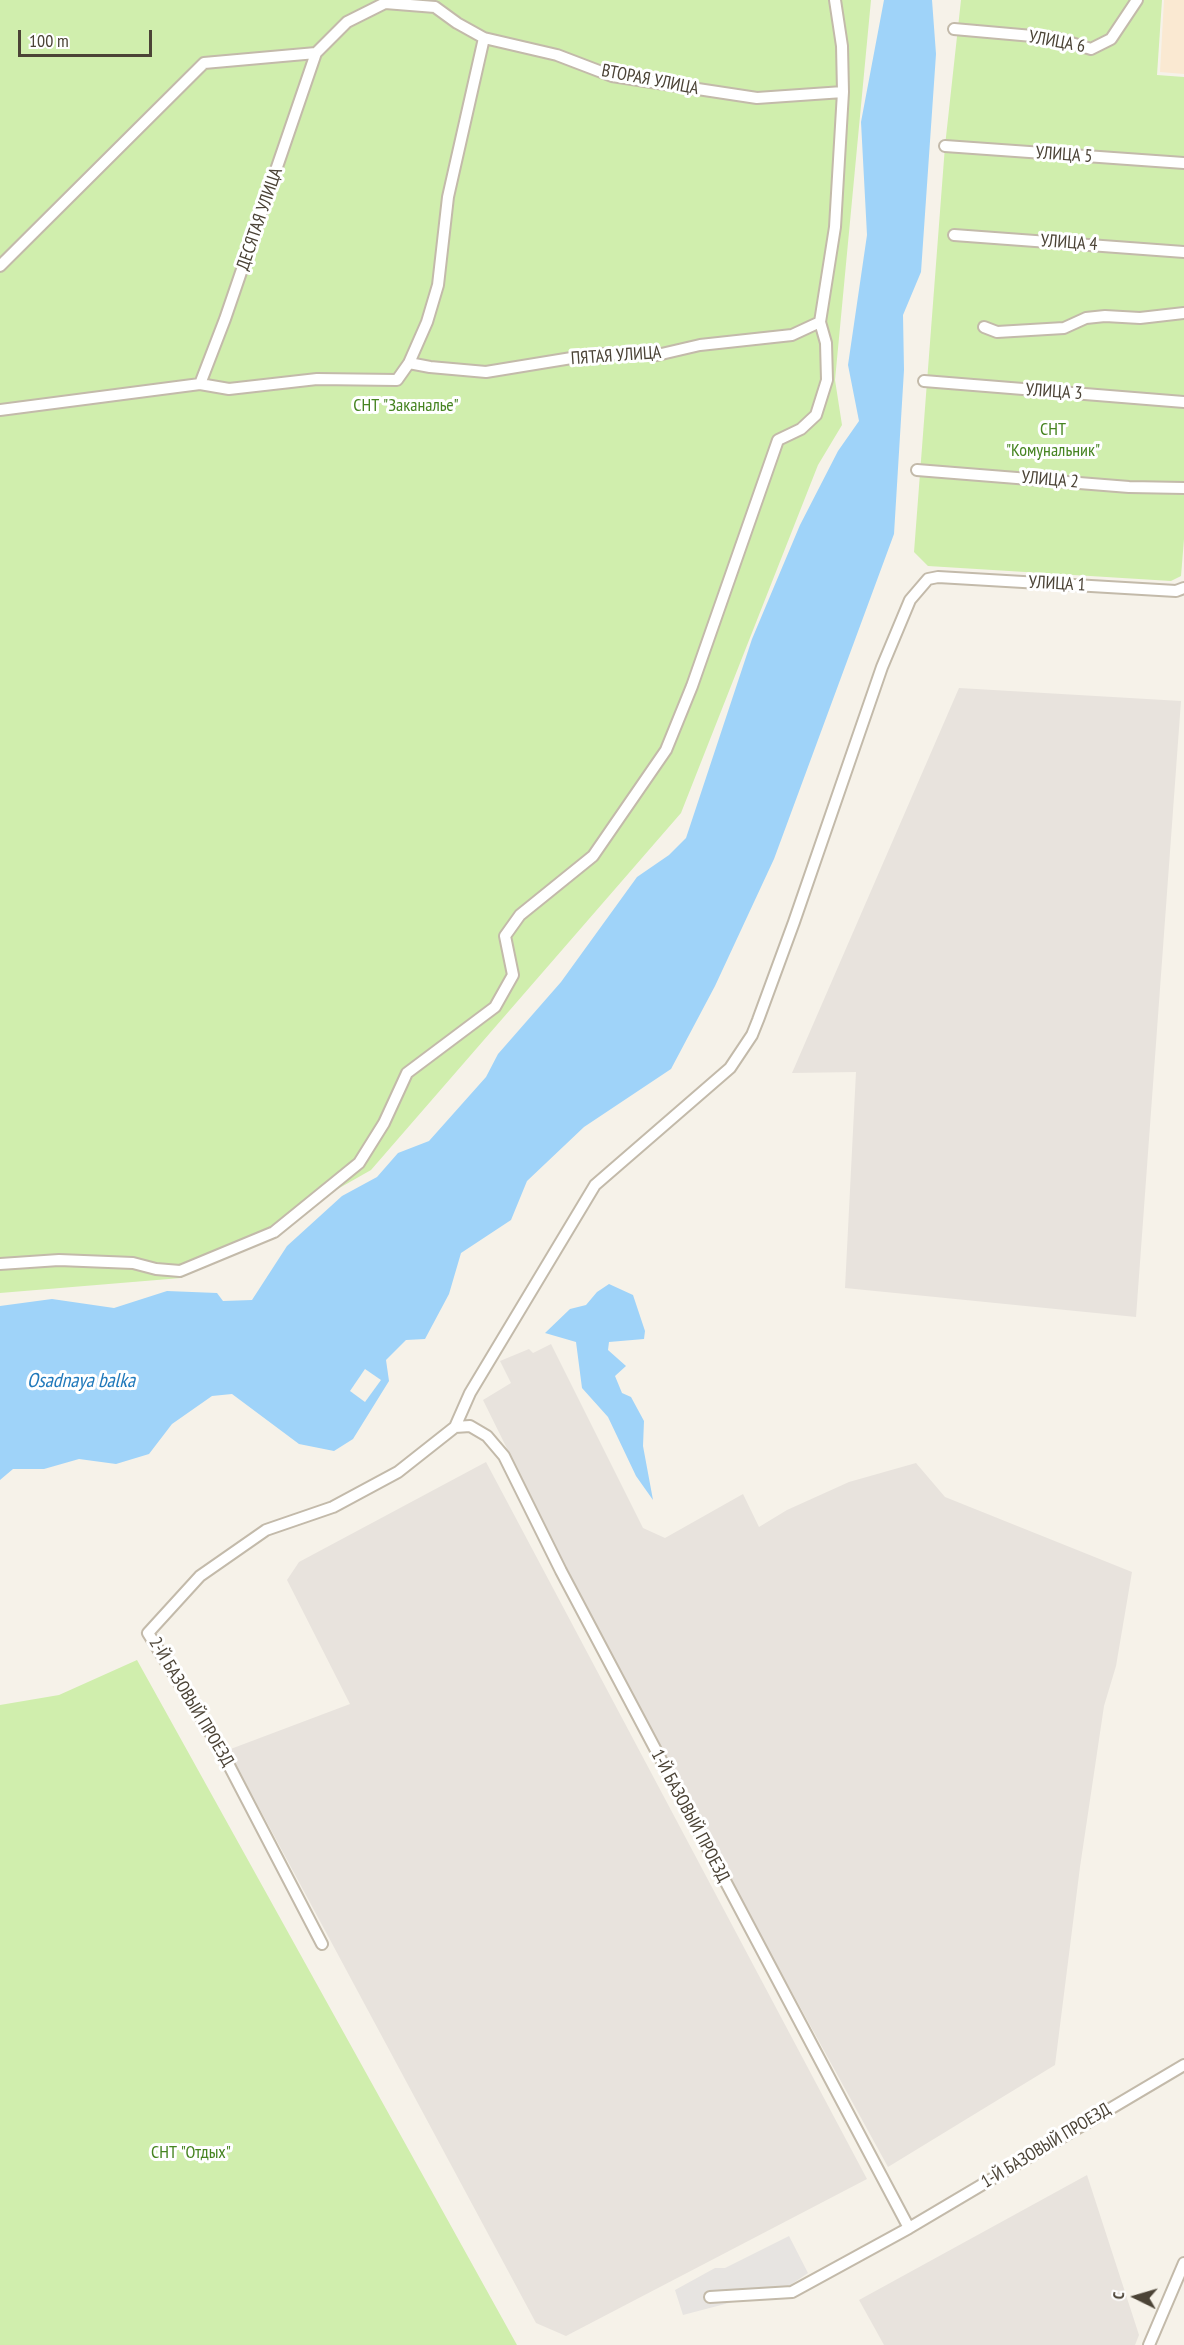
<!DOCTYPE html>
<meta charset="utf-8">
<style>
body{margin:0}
#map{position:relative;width:1184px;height:2345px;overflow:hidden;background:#f6f2e9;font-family:"PT Sans Narrow",sans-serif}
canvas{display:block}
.north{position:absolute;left:1106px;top:2267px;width:60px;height:60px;-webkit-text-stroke:4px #fff;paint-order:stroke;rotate:275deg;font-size:16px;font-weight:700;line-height:24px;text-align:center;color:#4b4336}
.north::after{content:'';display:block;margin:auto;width:21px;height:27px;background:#4b4336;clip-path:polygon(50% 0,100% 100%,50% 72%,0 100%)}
.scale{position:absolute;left:18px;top:30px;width:134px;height:27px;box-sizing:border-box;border:3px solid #4b4336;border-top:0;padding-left:8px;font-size:18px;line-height:21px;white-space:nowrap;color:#4b4336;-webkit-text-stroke:4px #fff;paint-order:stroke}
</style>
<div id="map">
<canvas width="1184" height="2345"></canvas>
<div class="north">С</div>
<div class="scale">100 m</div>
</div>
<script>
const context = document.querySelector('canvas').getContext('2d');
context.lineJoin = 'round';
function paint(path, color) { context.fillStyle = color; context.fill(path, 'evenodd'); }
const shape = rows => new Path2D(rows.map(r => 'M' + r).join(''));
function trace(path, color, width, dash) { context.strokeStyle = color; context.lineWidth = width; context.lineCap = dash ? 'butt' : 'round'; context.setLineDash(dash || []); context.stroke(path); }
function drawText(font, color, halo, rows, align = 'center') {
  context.font = font + ' "PT Sans Narrow",sans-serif'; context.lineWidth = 6; context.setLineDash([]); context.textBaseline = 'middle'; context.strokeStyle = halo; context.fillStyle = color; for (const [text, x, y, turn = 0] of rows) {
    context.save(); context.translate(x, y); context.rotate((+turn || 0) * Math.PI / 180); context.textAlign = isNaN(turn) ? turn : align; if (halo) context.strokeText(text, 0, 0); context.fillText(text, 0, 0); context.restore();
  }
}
paint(shape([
 [1164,0,1184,0,1184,74,1160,72]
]), '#fae9d2');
paint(shape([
 [959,688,1181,701,1136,1317,845,1288,856,1072,792,1073],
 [551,1344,643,1528,665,1538,743,1494,759,1527,787,1510,849,1482,916,1463,945,1497,1132,1572,1116,1666,1104,1706,1080,1867,1055,2065,888,2167,749,1914,668,1761,568,1572,483,1400,511,1383,500,1361,529,1349,533,1353],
 [486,1462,867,2179,566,2336,536,2323,228,1750,350,1704,287,1580,299,1562],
 [1087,2175,1139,2335,1135,2345,884,2345,859,2300]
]), '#e8e3dd');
paint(shape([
 [0,0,871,0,835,380,842,425,818,465,681,813,371,1170,181,1278,0,1293],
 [961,0,1162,0,1157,75,1184,77,1184,539,1181,576,1171,581,928,566,914,552,945,146],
 [137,1660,517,2345,0,2345,0,1705,59,1695]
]), '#d0eead');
paint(shape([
 [789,2236,808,2273,786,2288,683,2315,675,2290,715,2268,725,2268]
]), '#e7e4e1');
paint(shape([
 [884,0,932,0,936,54,921,272,903,315,904,370,894,534,774,859,715,986,671,1069,584,1127,527,1181,511,1220,461,1253,449,1294,425,1339,406,1340,386,1360,389,1381,353,1439,334,1451,299,1444,232,1394,212,1396,172,1424,149,1454,116,1464,79,1459,44,1469,13,1469,0,1480,0,1306,52,1299,114,1308,167,1291,217,1293,223,1301,252,1300,287,1246,342,1196,377,1177,398,1153,429,1141,486,1077,498,1054,561,982,637,877,669,855,686,838,752,639,800,525,838,451,859,421,848,365,867,235,861,122],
 [609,1284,633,1295,645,1331,644,1339,609,1342,608,1350,626,1366,615,1376,622,1393,631,1397,644,1421,643,1446,653,1500,636,1476,608,1417,582,1388,576,1342,545,1333,570,1309,586,1305,597,1292]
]), '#9fd3f9');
paint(shape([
 [365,1369,381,1380,365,1402,350,1391]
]), '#f6f2e9');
const minor = shape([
 [954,29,1055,38,1091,49,1111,39,1137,0],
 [945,146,1184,163],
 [954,235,1184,252],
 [0,266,204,63,316,53,347,22,385,3,435,7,457,23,484,38,557,55,612,76,757,98,843,92],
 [984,327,997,332,1064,328,1086,318,1105,316,1140,318,1184,313],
 [409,363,430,367,486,372,596,354,657,355,700,345,792,335,820,322],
 [924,381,1184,402],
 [200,384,225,319,316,53],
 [0,410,200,384,229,389,317,379,397,380,409,363,427,322,438,285,448,197,484,38],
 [917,470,1129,487,1184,488],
 [0,1264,59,1260,133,1263,156,1269,180,1271,274,1232,359,1163,384,1123,407,1073,495,1007,513,975,505,936,520,915,593,856,666,750,692,686,778,440,801,429,816,415,827,380,826,343,820,322,835,227,843,92,842,46,835,0],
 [455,1427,470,1426,487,1436,504,1456,561,1571,909,2228],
 [322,1944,221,1750,148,1633,200,1576,266,1530,333,1507,398,1472,455,1427,470,1393,595,1185,730,1068,752,1035,758,1020,794,922,882,667,910,600,928,579,938,577,1176,591,1184,588],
 [710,2297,792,2292,909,2228,1184,2065],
 [1149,2345,1184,2263]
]);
trace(minor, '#c3baaa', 14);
trace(minor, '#fff', 10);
drawText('18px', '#4b4336', '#fff', [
 ["УЛИЦА 6",1057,42,10],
 ["ВТОРАЯ УЛИЦА",650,80,11],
 ["УЛИЦА 5",1064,155,4],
 ["ДЕСЯТАЯ УЛИЦА",260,219,-71],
 ["УЛИЦА 4",1069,243,4],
 ["ПЯТАЯ УЛИЦА",616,356,-4],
 ["УЛИЦА 3",1054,392,4],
 ["УЛИЦА 2",1050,480,5],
 ["УЛИЦА 1",1057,584,3],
 ["2-Й БАЗОВЫЙ ПРОЕЗД",191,1702,59],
 ["1-Й БАЗОВЫЙ ПРОЕЗД",690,1816,62],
 ["1-Й БАЗОВЫЙ ПРОЕЗД",1046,2146,-31]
]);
drawText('18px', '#468421', '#fff', [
 ["СНТ \"Заканалье\"",406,406],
 ["СНТ",1053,430],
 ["\"Комунальник\"",1053,451],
 ["СНТ \"Отдых\"",191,2153]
]);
drawText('italic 20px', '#2079bb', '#fff', [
 ["Osadnaya balka",81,1381]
]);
</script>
